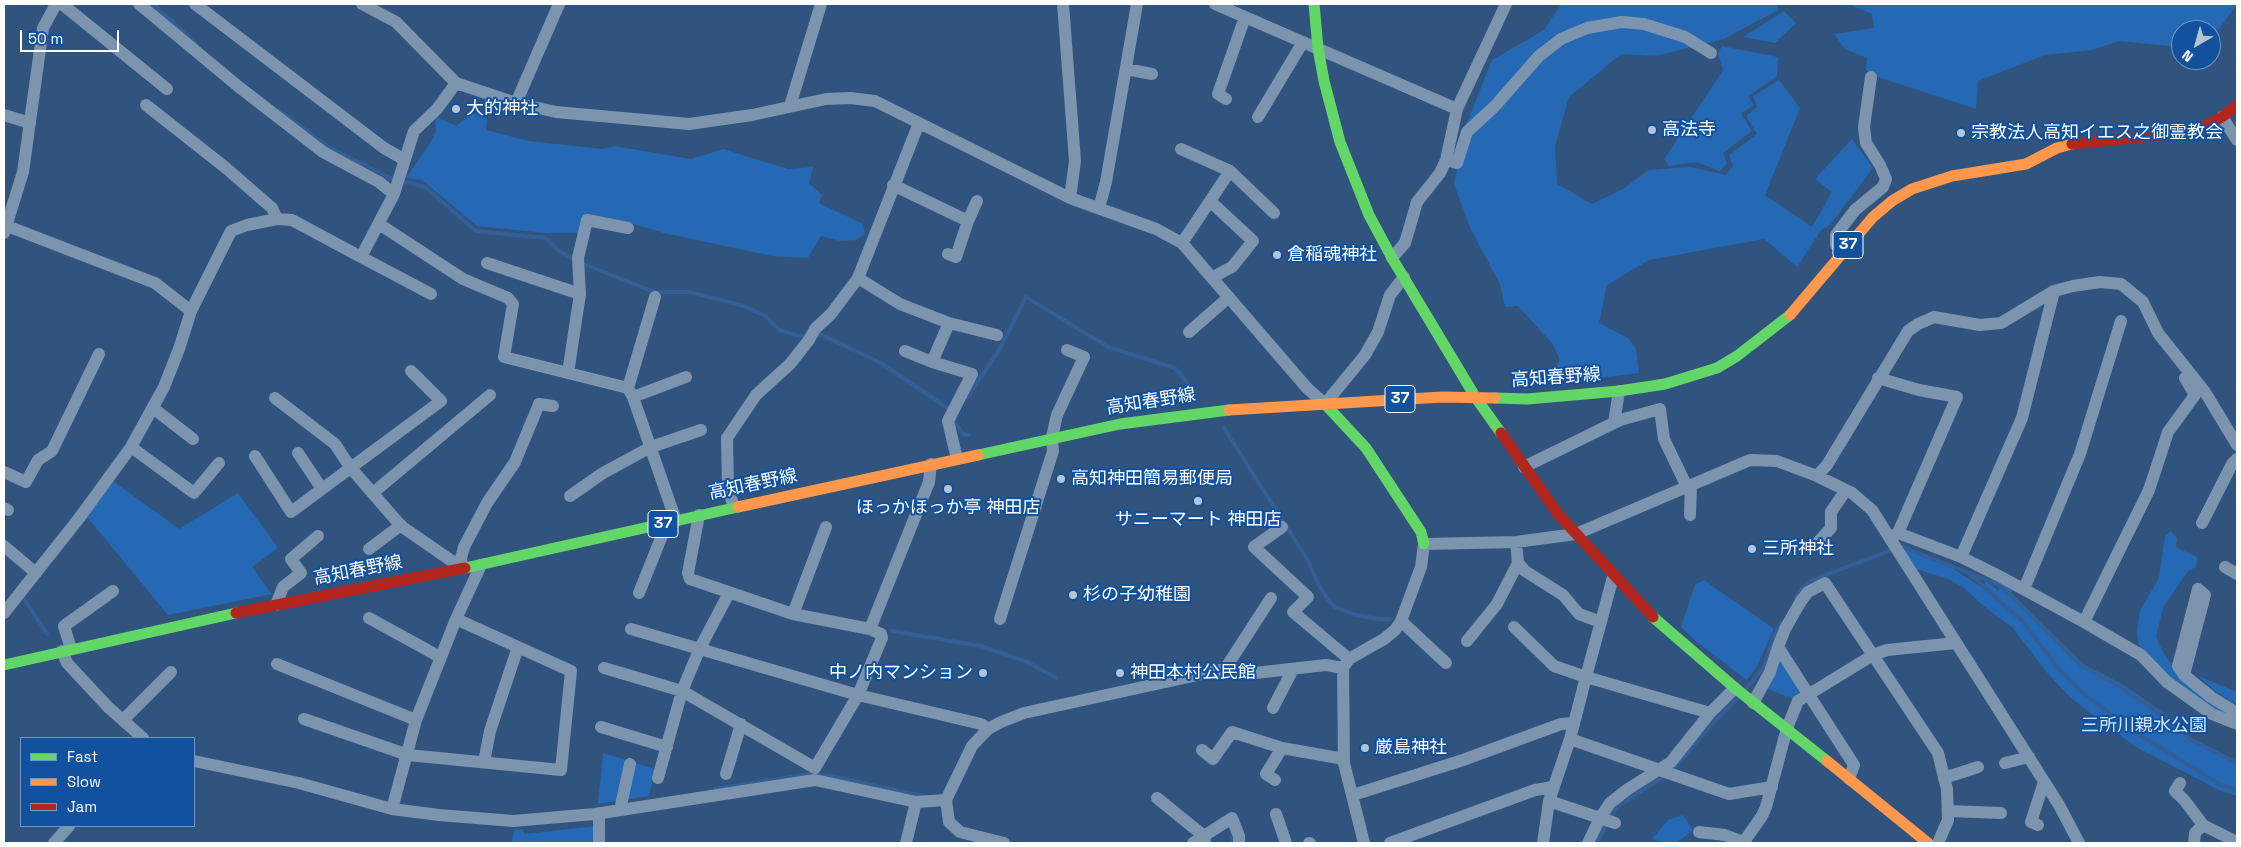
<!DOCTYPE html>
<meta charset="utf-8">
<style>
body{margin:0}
#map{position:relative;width:2241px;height:847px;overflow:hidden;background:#31547e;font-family:"Space Grotesk",sans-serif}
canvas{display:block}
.frame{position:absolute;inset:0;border:5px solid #fff;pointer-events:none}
.legend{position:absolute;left:20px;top:737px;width:175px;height:90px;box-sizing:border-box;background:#11519d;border:1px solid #7097c4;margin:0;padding:6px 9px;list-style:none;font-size:15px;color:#fff}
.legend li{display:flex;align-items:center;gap:10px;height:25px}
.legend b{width:25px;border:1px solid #7097c4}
.north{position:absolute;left:2171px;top:20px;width:50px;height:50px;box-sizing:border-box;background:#11519d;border:1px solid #7097c4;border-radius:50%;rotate:218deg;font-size:14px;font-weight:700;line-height:20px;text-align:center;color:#fff}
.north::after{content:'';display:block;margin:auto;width:18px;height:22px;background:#b7c3d2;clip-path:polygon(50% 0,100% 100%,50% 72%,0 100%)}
.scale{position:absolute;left:20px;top:30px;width:99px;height:22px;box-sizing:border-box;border:2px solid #fff;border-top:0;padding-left:6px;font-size:15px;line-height:18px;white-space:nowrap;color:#fff;-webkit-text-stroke:4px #11519d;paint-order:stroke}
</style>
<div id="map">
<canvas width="2241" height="847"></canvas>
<div class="frame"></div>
<ul class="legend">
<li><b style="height:6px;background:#63d668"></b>Fast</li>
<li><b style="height:6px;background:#ff974d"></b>Slow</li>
<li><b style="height:6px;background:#b3261e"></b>Jam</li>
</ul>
<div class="north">N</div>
<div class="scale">50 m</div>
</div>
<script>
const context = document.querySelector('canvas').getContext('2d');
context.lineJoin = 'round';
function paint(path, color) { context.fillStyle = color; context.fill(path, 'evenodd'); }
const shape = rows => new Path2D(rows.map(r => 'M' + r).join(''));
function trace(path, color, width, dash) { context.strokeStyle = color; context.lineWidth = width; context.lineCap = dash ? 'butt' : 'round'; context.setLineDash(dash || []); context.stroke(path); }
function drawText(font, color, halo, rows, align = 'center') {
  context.font = font + ' "Space Grotesk","Noto Sans JP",sans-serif'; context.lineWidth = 4; context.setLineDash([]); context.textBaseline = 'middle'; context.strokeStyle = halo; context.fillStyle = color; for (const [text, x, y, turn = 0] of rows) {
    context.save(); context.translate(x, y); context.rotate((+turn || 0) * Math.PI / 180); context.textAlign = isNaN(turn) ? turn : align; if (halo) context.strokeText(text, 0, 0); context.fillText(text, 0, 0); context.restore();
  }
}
paint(shape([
 [1561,4,1777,4,1778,10,1724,39,1655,56,1621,54,1569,97,1555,146,1557,184,1592,204,1623,189,1649,170,1690,167,1726,175,1733,166,1729,155,1757,134,1746,116,1757,107,1753,96,1779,80,1800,108,1765,195,1812,227,1832,192,1815,179,1852,139,1873,168,1830,225,1821,230,1797,267,1764,239,1649,260,1607,285,1599,323,1628,338,1636,349,1639,373,1582,380,1568,379,1559,372,1557,366,1560,360,1552,343,1518,306,1505,307,1500,284,1471,230,1454,184,1465,128,1492,60,1544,30],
 [1848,4,2237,4,2211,40,2211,30,2181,30,2181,47,2119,41,2092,50,2045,55,1978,81,1976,109,1881,78,1866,70,1867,58,1845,49,1834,34,1874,28,1872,14],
 [1784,11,1796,23,1775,43,1743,37],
 [1722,46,1778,57,1777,76,1748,96,1754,105,1741,113,1752,131,1723,153,1727,163,1720,171,1696,162,1669,166,1664,159,1723,70,1718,54],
 [473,113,487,119,486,130,529,141,602,149,615,146,691,159,723,149,788,169,813,167,809,183,822,195,819,203,863,224,865,234,855,240,840,241,821,236,808,258,772,256,664,233,634,224,585,216,581,233,545,233,477,226,422,180,406,178,429,145,436,131,435,116,456,126],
 [113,481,179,529,238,493,278,548,252,567,272,594,168,615,87,517],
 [2171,531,2177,538,2176,547,2197,557,2196,567,2188,571,2163,608,2156,637,2163,652,2181,678,2231,715,2210,708,2166,677,2139,646,2137,632,2140,610,2159,578,2165,536],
 [1906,550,1952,568,1981,587,1986,581,1999,591,1998,582,2013,589,2011,593,2083,664,2122,684,2171,718,2191,738,2237,762,2237,796,2221,791,2136,747,2072,699,2049,675,2012,627,1986,608,1963,587,1948,579,1916,569,1904,551],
 [1704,580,1774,629,1757,666,1747,680,1697,642,1681,627,1695,585],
 [1780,653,1803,690,1793,699,1766,688],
 [2198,676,2237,692,2237,705,2217,693],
 [603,753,655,769,649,796,598,804],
 [1683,815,1693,830,1676,843,1666,843,1652,839,1668,820],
 [595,826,592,843,511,843,515,829,523,830,525,834]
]), '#2568b3');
trace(shape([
 [153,4,195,43],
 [279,110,327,146,391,178,425,187,476,231,545,238,559,251,575,260],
 [581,263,654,292,690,292,744,306,765,316,780,330,797,336,808,335],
 [815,335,822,335,881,363,952,411],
 [967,397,998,352,1026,297,1108,347,1175,368,1195,392],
 [955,418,954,421,963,434,969,435],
 [1224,428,1307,559,1318,584,1329,601,1335,607,1356,615,1379,619,1390,619],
 [1903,547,1997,584,2011,595,2082,666,2121,687,2168,719,2190,739,2237,763],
 [1970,574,2023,622,2058,668,2082,692,2136,733,2218,783,2237,791],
 [23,597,47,634],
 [1796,598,1801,589,1812,580,1892,550],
 [892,631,981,646,1027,662,1056,678],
 [1218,676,1243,678],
 [1744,691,1764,667,1772,641,1781,623],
 [1672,771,1714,722,1740,696],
 [715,789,810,774,832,776,922,796],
 [1231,831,1233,843],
 [1597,843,1612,813,1620,805,1664,776]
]), '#335f96', 4);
trace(shape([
 [62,4,167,89],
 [139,4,239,87,323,152,379,182,394,194],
 [195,4,384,148,405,160],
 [362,4,396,22,456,83,516,103,556,112,689,124,752,115,826,99,850,98,875,101,1070,198,1156,229,1182,243,1307,388,1325,404,1365,355,1378,332,1390,295,1404,277],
 [1063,4,1075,161,1070,198],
 [1215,4,1457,109],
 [1126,69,1152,74],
 [1226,99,1218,94,1245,17],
 [516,103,559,4],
 [146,105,226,168,272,208,277,219],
 [790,106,821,4],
 [4,115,30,123],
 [1258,117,1303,42],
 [2222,117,2237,140],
 [1181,149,1230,171,1182,243],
 [1446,160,1457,163,1467,132,1495,106,1539,56,1561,39,1587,28,1622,22,1644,24,1685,37,1711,53],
 [1230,171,1274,213],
 [893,185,968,221,956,257,948,254],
 [1211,202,1253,241,1232,267,1213,277],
 [1099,208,1106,182,1137,4],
 [968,221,977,201],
 [379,224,463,279,508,298,513,304,504,357,628,388,633,397,676,521],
 [7,226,155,283,191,311],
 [4,233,23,172,43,28,56,4],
 [1843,251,1836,245,1836,235,1855,210,1883,187,1886,179,1880,165,1866,143,1864,127,1871,77],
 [361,257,431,294],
 [1392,258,1405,243,1417,202,1440,173,1446,160,1457,109,1506,4],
 [487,263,580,294,568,373],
 [858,278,900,304,949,323,997,335],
 [580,294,578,258,587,220,628,228],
 [1189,332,1229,297],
 [905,351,932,362,949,323],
 [932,362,972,374,948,421,957,459],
 [1878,378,1919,390,1957,397,1898,533,1892,536],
 [628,388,655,297],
 [633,397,686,377],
 [275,398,335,444,350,467,401,526,462,568,461,558,464,547,487,503,515,462,539,404,553,406],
 [153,408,193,439],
 [1614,423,1619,391],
 [131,447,194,493,219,463],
 [298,453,322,489],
 [255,456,291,512,441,401,411,371],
 [1524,467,1620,420,1660,409,1664,439,1687,487],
 [4,472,26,482,38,460,52,451,99,354],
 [1817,476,1827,465,1908,331,1918,324,1934,317,1980,325,2001,323,2054,291,2073,286,2100,282,2121,284,2143,302,2158,333,2205,392,2237,445],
 [374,492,490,395],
 [570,496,603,473,651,447,701,430],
 [734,507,728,489,727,438,756,395,790,364,809,340,815,329,831,314,858,278,919,123],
 [4,508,8,510],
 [1690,515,1691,485],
 [2202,523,2232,464,2237,459],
 [1282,527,1254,547,1308,597,1293,612,1349,659],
 [1898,533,1961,557,2001,577,2084,622,2141,655,2167,682,2212,714,2237,724],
 [1819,541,1831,528,1831,512,1846,490],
 [1516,542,1518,563,1525,571,1563,595,1579,614,1601,622],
 [4,546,36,573],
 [369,549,401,525],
 [1961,557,2022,418,2054,291],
 [2225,567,2237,574],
 [2024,589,2080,454,2121,321],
 [639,593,667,523],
 [276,605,283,587,301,573,291,559,318,536],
 [4,613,80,517,131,447,164,387,179,349,191,311,231,231,247,225,277,219,292,220,361,257,394,194,414,131,437,109,456,83],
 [793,614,826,527],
 [369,618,440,657],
 [1000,619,1053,451,1052,437,1057,415,1084,357,1067,350],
 [1401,621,1446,663],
 [2084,622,2149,490,2168,432,2195,395,2185,378],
 [1514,627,1554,666,1586,677,1570,739,1549,801,1543,843],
 [631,629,858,695,981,724,988,729],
 [870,629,929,482,931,464],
 [1467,641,1497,604,1518,563],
 [71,649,64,626,113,591],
 [62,651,67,663,108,707,143,738],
 [277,664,416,720],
 [604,668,682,691,815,768,858,695,882,638,881,634,870,629,793,614,690,579,688,573,699,515],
 [1225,669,1271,598],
 [2184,675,2205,595,2198,589,2178,666,2184,675,2211,697,2237,713],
 [1753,703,1770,672,1778,647],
 [1273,708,1293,669],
 [1710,713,1735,688],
 [304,719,408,755,561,770,571,671,456,619],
 [123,720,171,672],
 [601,727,667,747],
 [1570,739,1729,794,1772,787],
 [1202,750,1213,759,1232,732,1282,748],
 [194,761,299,783,392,809,439,815,513,821,595,814,815,780,916,802,946,800],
 [484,762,490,731,518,647],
 [2005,763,2029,757],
 [726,774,741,724],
 [658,778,682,691,700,648,729,593],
 [1944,778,1978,767],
 [1849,779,1854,765,1778,647,1785,629,1801,601,1808,592,1825,583,1938,753,1947,789,1948,820,1938,843],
 [1275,780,1266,774,1282,748,1344,759],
 [2180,783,2175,791,2185,801,2203,825,2195,833,2194,843],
 [1353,795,1463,760,1561,724,1573,723],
 [1157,798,1204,836,1205,843],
 [1549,801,1615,823],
 [392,809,416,720,456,619,481,565],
 [620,810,630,764],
 [1948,811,2001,813],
 [599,813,599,843],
 [1276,814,1286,843],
 [2038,825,2031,822,2044,782],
 [2203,825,2237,842],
 [1699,832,1725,835,1746,843],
 [54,843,69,826],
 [906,843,916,802],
 [1004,843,960,832,949,822,946,800,972,746,988,729,1001,722,1024,713,1225,669,1255,673,1326,665,1343,668],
 [1193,843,1232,818,1239,836,1239,843],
 [1309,843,1310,843],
 [1364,843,1344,763,1343,668,1349,659,1384,639,1395,630,1401,621,1421,567,1424,544,1516,542,1576,534,1750,460,1777,461,1817,476,1852,493,1872,510,2059,805,2079,843],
 [1390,843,1535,790,1553,787],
 [1588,843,1600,818,1610,803,1628,789,1671,762,1710,713,1586,677,1613,577],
 [1743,843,1762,816,1766,807,1787,728,1798,701,1873,655,1887,650,1956,643]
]), '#7c94ae', 12);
trace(shape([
 [1314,4,1318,48,1324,81,1340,142,1369,215,1392,258,1476,398,1501,433],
 [1495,398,1527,399,1619,391,1665,384,1717,368,1737,356,1790,315],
 [1325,404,1366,448,1421,532,1424,544],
 [978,455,1120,424,1229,410],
 [465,568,738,507],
 [1653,617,1735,688,1827,761],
 [4,665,236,613]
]), '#63d668', 11);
trace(shape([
 [1790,315,1873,217,1892,201,1912,189,1952,176,2026,164,2057,148,2072,144],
 [1229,410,1442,397,1495,398],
 [738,507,978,455],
 [1827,761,1928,843]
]), '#ff974d', 11);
trace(shape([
 [2072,144,2182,133,2205,126,2222,117,2237,105],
 [1501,433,1558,514,1653,617],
 [236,613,465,568]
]), '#b3261e', 11);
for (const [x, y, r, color] of [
 [456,109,5,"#b7c3d2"],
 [1652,130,5,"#b7c3d2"],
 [1961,133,5,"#b7c3d2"],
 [1277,255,5,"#b7c3d2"],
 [1061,479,5,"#b7c3d2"],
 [948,489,5,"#b7c3d2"],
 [1198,501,5,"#b7c3d2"],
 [1752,549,5,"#b7c3d2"],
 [1073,595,5,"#b7c3d2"],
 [983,673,5,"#b7c3d2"],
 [1120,673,5,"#b7c3d2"],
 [1365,748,5,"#b7c3d2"]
]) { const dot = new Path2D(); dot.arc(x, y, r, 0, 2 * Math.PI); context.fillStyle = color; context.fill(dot); trace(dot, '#11519d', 2); }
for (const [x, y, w] of [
 [1848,245,30],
 [1400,399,30],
 [663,524,30]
]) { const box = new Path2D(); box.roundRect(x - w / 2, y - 13.5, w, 27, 4); context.fillStyle = '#11519d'; context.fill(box); trace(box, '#fff', 1); }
drawText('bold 16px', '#fff', null, [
 ["37",1848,245],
 ["37",1400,399],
 ["37",663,524]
]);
drawText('18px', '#fff', '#11519d', [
 ["大的神社",466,109],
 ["高法寺",1662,130],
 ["宗教法人高知イエス之御霊教会",1971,133],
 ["倉稲魂神社",1287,255],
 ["高知神田簡易郵便局",1071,479],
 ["ほっかほっか亭 神田店",948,508,"center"],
 ["サニーマート 神田店",1198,520,"center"],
 ["三所神社",1762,549],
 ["杉の子幼稚園",1083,595],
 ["中ノ内マンション",973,673,"right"],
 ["神田本村公民館",1130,673],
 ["厳島神社",1375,748]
], 'left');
drawText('18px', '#fff', '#11519d', [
 ["高知春野線",1556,378,-4],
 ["高知春野線",1151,402,-9],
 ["高知春野線",753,485,-12],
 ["高知春野線",358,571,-11]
]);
drawText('18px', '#cfe5fe', '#11519d', [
 ["三所川親水公園",2144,726]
]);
</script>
